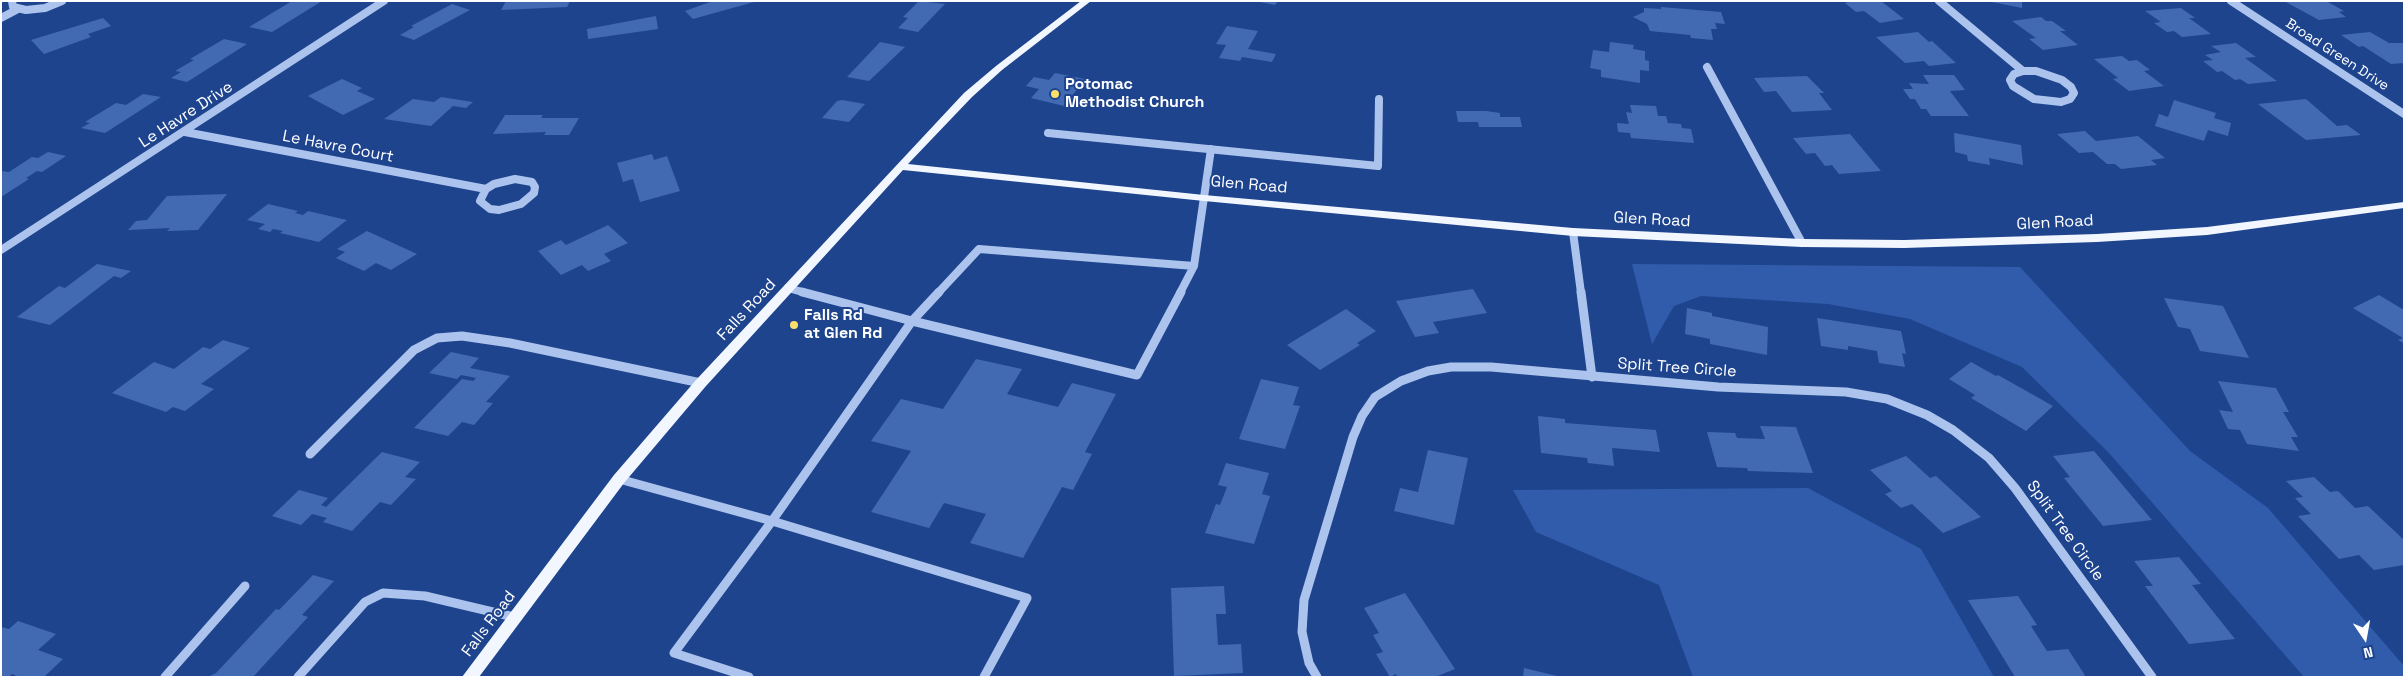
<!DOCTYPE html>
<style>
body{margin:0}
#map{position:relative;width:2405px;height:678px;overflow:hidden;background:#1e448e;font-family:"Space Grotesk",sans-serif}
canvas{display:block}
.frame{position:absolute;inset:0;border:2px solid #fff;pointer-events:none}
.north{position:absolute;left:2340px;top:613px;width:50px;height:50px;-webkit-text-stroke:4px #1e448e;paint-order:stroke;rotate:168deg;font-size:14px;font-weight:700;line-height:20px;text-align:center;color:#fff}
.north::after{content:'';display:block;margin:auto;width:18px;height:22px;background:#fff;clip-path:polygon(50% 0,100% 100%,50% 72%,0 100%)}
</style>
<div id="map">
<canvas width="2405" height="678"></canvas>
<div class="frame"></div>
<div class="north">N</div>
</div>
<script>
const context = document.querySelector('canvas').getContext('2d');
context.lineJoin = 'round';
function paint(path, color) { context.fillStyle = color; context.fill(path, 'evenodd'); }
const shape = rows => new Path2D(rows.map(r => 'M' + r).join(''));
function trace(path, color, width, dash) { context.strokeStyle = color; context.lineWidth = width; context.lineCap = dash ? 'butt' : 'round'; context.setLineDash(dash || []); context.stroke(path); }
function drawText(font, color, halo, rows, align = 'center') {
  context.font = font + ' "Space Grotesk",sans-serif'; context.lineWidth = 4; context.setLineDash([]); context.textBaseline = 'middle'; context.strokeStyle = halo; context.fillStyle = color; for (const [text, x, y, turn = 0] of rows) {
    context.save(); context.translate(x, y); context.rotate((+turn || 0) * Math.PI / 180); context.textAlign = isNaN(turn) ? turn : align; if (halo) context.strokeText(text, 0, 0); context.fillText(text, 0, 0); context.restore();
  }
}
paint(shape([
 [1632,264,2020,267,2190,451,2268,508,2404,666,2404,677,2304,677,2109,453,2022,367,1910,319,1828,304,1701,296,1674,306,1652,344],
 [1808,488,1921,549,1994,677,1693,677,1659,585,1536,532,1513,490]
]), '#315cab');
paint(shape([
 [292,1,322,1,272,32,249,27],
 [506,1,570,1,567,7,501,10],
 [713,1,753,1,754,2,693,19,685,11],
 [919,1,945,4,918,32,898,28,908,18,903,17],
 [1255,1,1278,1,1275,5],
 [1851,1,1881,1,1904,19,1880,23,1864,11,1856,12,1845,3],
 [1993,1,2022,1,2022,8,1992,2],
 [2284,1,2328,2,2344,11,2339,12,2346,17,2319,20],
 [452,4,470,10,414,40,400,35,414,27,411,26],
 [1661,7,1721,12,1725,24,1715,23,1717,29,1711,29,1713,40,1691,38,1690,35,1650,31,1647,24,1633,17,1644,12,1644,8,1661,9],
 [2181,8,2195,18,2189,18,2211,34,2182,37,2174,31,2167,32,2154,23,2161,22,2145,11],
 [656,16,658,29,588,39,587,29],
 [2041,17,2046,21,2052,21,2066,31,2060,31,2078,45,2043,50,2029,39,2036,38,2012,21],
 [103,18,111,26,88,34,91,37,44,54,31,40],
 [1227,26,1258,31,1248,49,1276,54,1272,62,1242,57,1240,61,1219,58,1226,45,1216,44],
 [1918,32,1929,42,1932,41,1956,63,1929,66,1924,61,1905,63,1876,37],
 [2370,32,2389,43,2404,43,2404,63,2391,64,2363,46,2359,47,2341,35],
 [224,39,247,44,187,82,171,78,181,72,175,71,194,60,190,59],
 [880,42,905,47,869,81,847,77],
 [1610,42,1634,45,1633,49,1645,51,1645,60,1649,61,1649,71,1640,70,1640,83,1601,77,1601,70,1590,68,1593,50,1609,52],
 [2236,43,2256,57,2245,58,2277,81,2248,84,2240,79,2235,80,2222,71,2217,72,2203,61,2213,60,2205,55,2221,52,2211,46],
 [2122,56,2129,61,2137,60,2150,70,2144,71,2164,86,2129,91,2113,79,2118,78,2094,59],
 [1055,73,1085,79,1064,106,1031,98,1039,89,1026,86,1034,77,1049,80],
 [1923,75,1954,75,1965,90,1950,91,1969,116,1931,116,1926,109,1921,109,1915,99,1910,99,1903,89,1913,89,1909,83,1929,84],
 [1807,76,1824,93,1819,93,1832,110,1792,112,1776,91,1764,92,1754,78],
 [342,79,362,88,357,91,375,99,343,115,308,96],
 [143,94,161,97,105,133,81,128,90,123,85,122,116,103,126,105],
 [441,97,473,102,466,108,453,106,431,126,384,119,413,99,434,102],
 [2306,99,2337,126,2347,125,2361,135,2306,140,2258,104],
 [842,100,865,104,849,122,822,118,837,101],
 [2174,100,2216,113,2214,118,2231,123,2228,136,2208,130,2204,141,2155,126,2159,114,2168,117],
 [1630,105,1656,106,1658,116,1666,116,1668,123,1681,124,1682,128,1691,129,1694,143,1631,138,1630,133,1618,132,1617,123,1629,124,1626,112,1632,113],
 [1456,111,1486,111,1500,113,1500,117,1520,117,1522,127,1479,127,1478,122,1458,122],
 [505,115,543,115,541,118,579,118,569,135,544,135,546,132,493,134],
 [2085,131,2096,141,2138,136,2165,158,2151,160,2157,165,2121,169,2115,164,2107,164,2093,152,2079,153,2057,134],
 [1954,133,2021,145,2023,165,1989,158,1990,165,1968,161,1967,155,1955,152],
 [1850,134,1881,171,1839,174,1832,165,1825,166,1815,153,1806,154,1793,138],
 [48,152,66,156,42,172,37,171,26,178,29,179,1,197,1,171,9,172,32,157,38,158],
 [652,154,654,160,667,156,680,191,640,202,633,179,623,182,617,163],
 [227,194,198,230,167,231,170,228,128,230,136,221,147,220,167,196],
 [268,204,298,211,295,213,303,215,308,211,347,220,319,242,280,233,283,231,273,229,270,232,258,229,265,224,247,220],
 [608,225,628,243,604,254,611,261,588,271,582,265,561,275,538,251,561,240,566,245],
 [367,231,417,254,391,270,376,263,364,271,336,258,345,252,337,249],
 [97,264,131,271,121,278,114,276,50,325,17,317,59,286,65,288],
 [1473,289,1487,313,1433,322,1439,333,1415,337,1396,301],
 [2379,295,2404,310,2404,343,2398,340,2403,338,2353,308],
 [2164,298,2223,306,2249,358,2200,351,2190,329,2178,327],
 [1687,308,1712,313,1712,316,1768,327,1767,355,1710,344,1710,339,1685,334],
 [1346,309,1376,331,1357,343,1360,345,1320,370,1287,345],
 [1817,318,1901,331,1906,354,1902,353,1905,367,1879,363,1877,351,1848,346,1848,350,1821,346],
 [223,340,250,348,201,384,214,389,185,411,173,407,166,412,112,393,154,362,174,369,203,347,210,349],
 [451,352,479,358,470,368,510,376,486,402,493,403,474,425,462,422,448,436,414,428,462,379,473,381,476,378,461,375,457,379,429,373],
 [976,359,1022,369,1007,394,1058,407,1072,383,1116,394,1085,452,1092,454,1073,490,1062,487,1023,558,970,543,986,514,944,503,929,528,871,512,911,451,871,441,901,399,943,409],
 [1971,362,1996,376,1998,375,2053,406,2026,431,1971,398,1975,395,1949,379],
 [1261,379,1299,387,1293,405,1300,406,1285,449,1239,439],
 [2218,381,2276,388,2289,412,2283,412,2298,437,2291,437,2299,451,2247,444,2240,430,2228,429,2219,410,2233,412],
 [1538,416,1565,419,1565,423,1656,430,1660,452,1612,448,1614,466,1588,463,1587,458,1541,453],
 [1760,426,1796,427,1813,473,1748,471,1747,468,1717,467,1707,432,1735,433,1737,438,1765,439],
 [1428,450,1468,458,1454,525,1394,511,1400,488,1418,492],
 [2094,451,2152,520,2103,526,2064,478,2070,477,2053,456],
 [382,452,420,462,405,477,416,479,391,505,380,502,352,531,323,522,327,518,312,514,301,525,272,516,299,490,328,498,321,505,326,507],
 [1906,456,1930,478,1936,476,1981,517,1943,533,1912,504,1901,508,1885,494,1892,491,1870,470],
 [1226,463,1269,473,1262,494,1270,496,1254,544,1205,533,1216,504,1220,505,1227,487,1218,485],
 [2314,477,2330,492,2338,491,2355,508,2368,506,2404,540,2404,565,2374,570,2359,555,2339,559,2298,516,2311,514,2295,498,2303,497,2286,481],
 [2179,557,2201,584,2192,585,2235,639,2189,644,2145,586,2153,586,2134,561],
 [313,575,334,581,302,615,308,617,253,677,208,677,216,673,276,609,279,610],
 [1224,586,1226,614,1216,614,1218,645,1241,644,1243,673,1174,676,1171,588],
 [1405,593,1455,669,1435,677,1397,677,1396,674,1390,677,1376,654,1383,652,1373,635,1379,633,1364,608],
 [2018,596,2037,625,2031,626,2047,651,2068,649,2086,677,2015,677,1968,600],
 [18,621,56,634,38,650,63,659,44,677,19,677,12,674,9,677,1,677,1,627,9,629],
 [1524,668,1557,676,1557,677,1523,677]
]), '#426ab3');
trace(shape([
 [12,1,13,7,26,10,45,8,62,1],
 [1939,1,2023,71],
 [2231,1,2404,114],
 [1,18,18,9],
 [1707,67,1802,243],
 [2023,71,2036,71,2062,80,2071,87,2074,93,2070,99,2061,102,2034,99,2013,86,2010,80,2014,74,2023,71],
 [185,132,486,189],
 [1048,133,1378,166,1379,99],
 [515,179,532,182,535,187,534,193,521,204,499,210,490,209,480,201,486,189,494,184,515,179],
 [1573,232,1581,293],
 [1,250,384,1],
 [1194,266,1211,149],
 [788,288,806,293],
 [938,293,979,249,1194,266],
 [1180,293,1194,266]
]), '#acc3ed', 8);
trace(shape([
 [939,292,912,321,1137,375,1181,292],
 [1581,292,1592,377],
 [310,454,414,350,437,338,462,336,510,343,701,383],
 [619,479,772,521,912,321,802,292],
 [165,677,245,586],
 [298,677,365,602,383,593,425,596,514,617],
 [749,677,674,653,772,521,1027,598,984,677],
 [1317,677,1309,663,1302,632,1304,600,1353,437,1362,416,1375,397,1401,381,1428,371,1451,367,1491,367,1718,387,1846,392,1887,399,1927,415,1953,430,1989,458,2015,488,2152,677]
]), '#acc3ed', 9);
paint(shape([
 [1081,1,1091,1,1002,70,972,97,908,164,1204,195,1573,228,1802,239,1904,240,2097,234,2207,227,2404,202,2404,208,2207,235,2097,242,1904,248,1802,247,1573,236,1204,201,903,170,706,386,624,483,479,677,462,677,614,475,696,380,964,93,996,66,1081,1]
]), '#f2f6ff');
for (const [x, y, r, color] of [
 [1055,94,5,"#fbe06b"],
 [794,325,5,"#fbe06b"]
]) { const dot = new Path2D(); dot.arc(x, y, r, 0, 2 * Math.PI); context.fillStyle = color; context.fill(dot); trace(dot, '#1e448e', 2); }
drawText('14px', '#fff', '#1e448e', [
 ["Broad Green Drive",2337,55,33]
]);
drawText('bold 16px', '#fff', '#1e448e', [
 ["Potomac",1065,85],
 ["Methodist Church",1065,103],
 ["Falls Rd",804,316],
 ["at Glen Rd",804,334]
], 'left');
drawText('16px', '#fff', '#1e448e', [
 ["Le Havre Drive",186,115,-33],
 ["Le Havre Court",338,147,11],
 ["Glen Road",1249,185,5],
 ["Glen Road",1652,220,3],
 ["Glen Road",2055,223,-3],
 ["Falls Road",747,310,-47],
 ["Split Tree Circle",1677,368,4],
 ["Split Tree Circle",2065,531,54],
 ["Falls Road",489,624,-53]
]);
</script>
